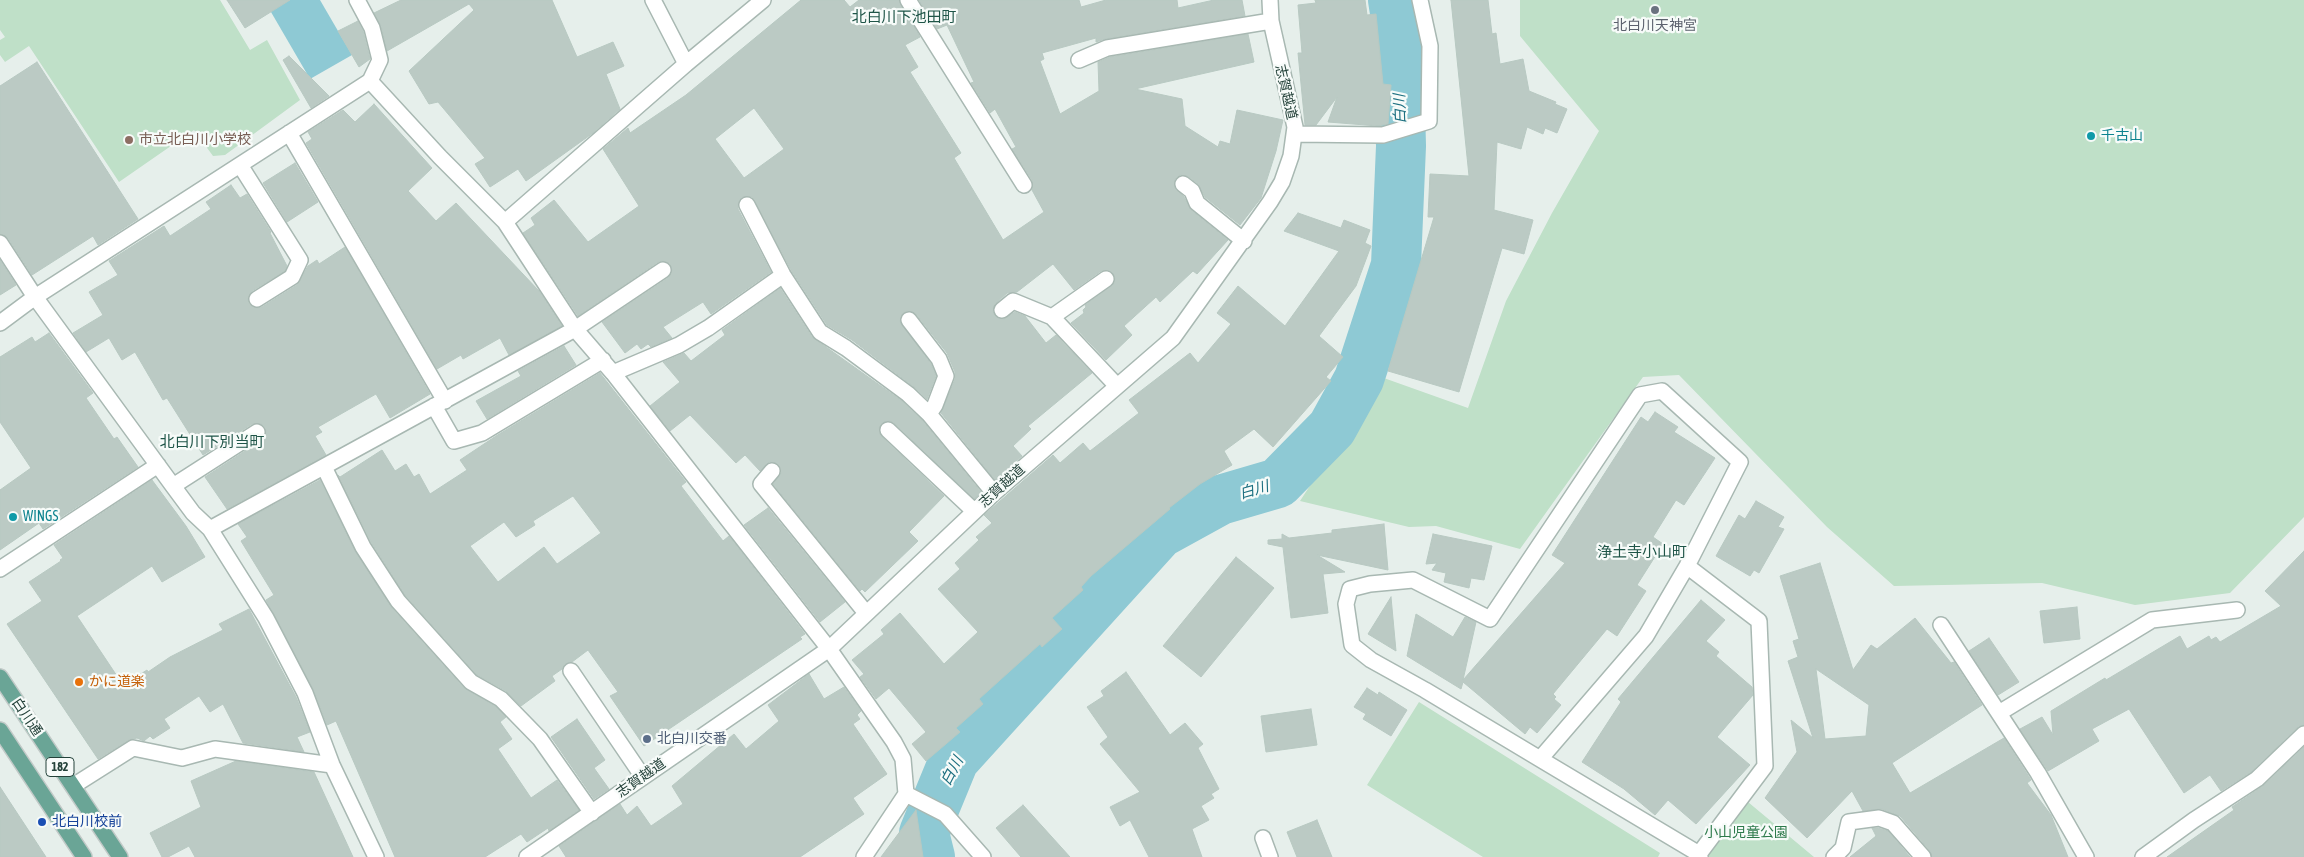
<!DOCTYPE html>
<meta charset="utf-8">
<style>
body{margin:0}
canvas{display:block;background:#e6efeb}
</style>
<canvas width="2304" height="857"></canvas>
<script>
const context = document.querySelector('canvas').getContext('2d');
context.lineJoin = 'round';
function paint(path, color) { context.fillStyle = color; context.fill(path, 'evenodd'); }
const shape = rows => new Path2D(rows.map(r => 'M' + r).join(''));
function trace(path, color, width, dash) { context.strokeStyle = color; context.lineWidth = width; context.lineCap = dash ? 'butt' : 'round'; context.setLineDash(dash || []); context.stroke(path); }
function drawText(font, color, halo, rows, align = 'center') {
  context.font = font + ' "Asap Condensed","Noto Sans JP",sans-serif'; context.lineWidth = 4.5; context.setLineDash([]); context.textBaseline = 'middle'; context.strokeStyle = halo; context.fillStyle = color; for (const [text, x, y, turn = 0] of rows) {
    context.save(); context.translate(x, y); context.rotate((+turn || 0) * Math.PI / 180); context.textAlign = isNaN(turn) ? turn : align; if (halo) context.strokeText(text, 0, 0); context.fillText(text, 0, 0); context.restore();
  }
}
paint(shape([
 [0,0,220,0,250,50,267,40,300,100,225,155,213,156,194,130,119,182,29,46,5,62,0,55,0,40,5,37,0,30],
 [1520,0,2304,0,2304,517,2230,593,2135,605,2042,583,1894,586,1827,527,1679,375,1643,377,1520,549,1436,526,1409,527,1300,501,1381,377,1468,408,1506,301,1552,213,1599,131,1520,36],
 [1419,702,1660,853,1658,857,1483,857,1367,785],
 [1742,797,1814,857,1700,857]
]), '#bfe0c8');
paint(shape([
 [264,0,320,0,352,55,310,79]
]), '#8ec9d4');
trace(shape([
 [930,857,924,833,954,760,1160,533,1220,500,1278,483,1332,428,1359,379,1396,265,1401,146,1398,32,1393,0]
]), '#8ec9d4', 50);
const building = shape([
 [227,0,290,0,245,28,227,0],
 [401,0,552,0,577,57,613,42,624,66,606,74,620,109,593,133,526,181,518,169,490,187,475,164,485,158,438,102,429,104,409,71,474,10,469,4,387,51,381,26,374,13,401,0],
 [801,0,844,0,850,7,859,0,899,0,920,37,905,45,918,67,910,72,961,153,954,158,1003,240,1044,212,1032,190,1032,180,1012,149,1016,147,995,109,990,113,971,83,974,82,947,25,937,29,919,0,1079,0,1081,7,1106,0,1177,0,1178,8,1214,0,1242,0,1245,16,1105,39,1096,42,1096,38,1042,53,1044,59,1040,61,1060,114,1099,91,1098,62,1110,57,1248,34,1254,62,1135,89,1182,99,1185,126,1218,147,1220,141,1230,144,1237,110,1283,120,1276,151,1261,198,1240,225,1205,197,1198,184,1189,177,1180,175,1175,179,1175,188,1184,197,1191,210,1228,240,1197,274,1193,271,1160,302,1156,297,1124,326,1132,335,1106,360,1071,323,1084,313,1083,310,1086,307,1085,305,1114,283,1115,278,1110,271,1101,271,1074,290,1053,264,1017,292,1007,293,996,303,993,311,995,316,1004,319,1015,312,1025,316,1046,343,1056,335,1092,373,1028,426,1031,429,1013,446,1022,456,995,480,941,413,955,379,955,372,947,353,916,314,907,311,903,313,900,321,931,364,936,376,927,399,914,387,852,340,827,325,791,270,752,197,742,197,738,204,738,209,771,272,711,314,703,302,663,327,672,338,651,347,648,344,641,349,637,344,625,353,602,322,668,278,672,270,670,264,663,261,658,262,578,316,523,233,535,225,531,218,554,200,588,242,639,206,603,149,628,128,630,133,686,95,801,0],
 [754,108,784,149,744,178,715,139,754,108],
 [1315,0,1365,0,1367,15,1376,14,1383,84,1391,85,1388,124,1378,126,1328,122,1337,97,1316,125,1305,125,1298,53,1302,53,1298,5,1316,3,1315,0],
 [1451,0,1488,0,1492,34,1496,33,1500,64,1523,59,1529,91,1556,102,1555,104,1567,109,1557,133,1545,128,1543,134,1527,127,1521,149,1497,142,1494,210,1533,220,1524,254,1502,248,1459,392,1388,371,1434,217,1428,217,1430,174,1469,176,1451,0],
 [358,21,363,31,370,59,359,67,338,31,358,21],
 [289,56,329,96,311,108,283,60,289,56],
 [37,62,138,219,98,245,93,236,32,275,8,238,0,234,0,86,37,62],
 [374,104,432,168,408,191,436,221,456,203,539,291,562,326,509,355,500,338,463,359,461,355,437,369,306,143,312,139,308,132,343,110,355,122,374,104],
 [295,163,318,202,287,222,263,183,295,163],
 [231,185,240,198,247,194,271,232,270,233,287,266,285,271,252,291,248,299,249,304,257,308,262,307,297,285,308,266,317,260,319,264,345,247,430,394,390,418,376,394,318,427,322,432,315,436,326,455,227,509,205,477,262,440,266,432,265,427,261,424,252,424,203,455,167,398,163,400,135,352,122,360,109,338,86,352,73,333,103,315,89,292,118,275,109,261,164,226,170,236,211,209,206,202,231,185],
 [1298,213,1341,228,1344,220,1370,230,1365,243,1371,246,1356,286,1319,336,1343,357,1326,377,1331,381,1273,447,1254,429,1224,451,1232,465,1200,484,1169,508,1170,509,1091,576,1081,587,1083,590,1052,618,1062,629,1042,647,1040,644,979,699,983,704,956,728,960,732,926,761,912,744,926,732,889,688,876,699,860,677,864,674,852,660,884,634,881,630,900,613,944,664,978,632,938,589,960,569,955,563,979,540,976,537,992,523,984,515,1053,455,1060,463,1083,443,1090,451,1139,413,1129,400,1190,353,1198,363,1231,324,1217,313,1238,286,1285,326,1339,251,1284,231,1298,213],
 [0,260,16,285,0,295,0,260],
 [780,288,812,337,902,401,922,420,981,492,974,499,894,423,890,421,882,423,879,428,882,437,944,496,909,532,918,541,865,592,862,589,860,591,773,484,781,473,778,464,769,462,760,471,745,455,736,463,690,415,670,431,650,406,680,382,663,362,684,353,691,361,725,335,722,330,780,288],
 [49,333,93,393,86,398,114,439,117,437,138,467,43,529,39,523,0,550,0,490,31,468,0,422,0,357,32,337,35,342,49,333],
 [564,346,576,365,487,419,476,401,521,376,518,371,564,346],
 [600,373,686,482,681,486,723,541,729,536,805,634,800,637,802,639,644,746,610,696,618,692,588,650,572,662,565,664,562,669,552,676,555,681,521,706,506,691,477,675,405,595,371,542,338,475,340,477,382,450,395,471,406,464,414,477,419,474,430,494,467,470,460,460,496,436,600,373],
 [573,496,601,533,557,564,544,547,498,582,470,546,504,522,516,537,535,525,533,521,573,496],
 [1655,412,1678,427,1674,432,1715,458,1684,505,1676,500,1653,537,1663,544,1637,585,1646,591,1617,636,1607,629,1553,694,1556,697,1554,699,1561,705,1537,733,1530,727,1525,734,1463,682,1461,689,1407,656,1416,614,1453,637,1465,617,1476,622,1463,680,1565,563,1552,555,1641,417,1648,422,1655,412],
 [152,480,186,526,205,557,162,582,152,566,77,616,123,685,147,670,148,672,170,657,223,630,219,624,249,609,296,697,310,732,297,737,304,752,243,743,223,704,210,712,199,696,164,719,170,728,153,739,150,736,144,741,137,738,129,740,98,759,7,624,42,601,29,582,61,561,60,560,63,558,54,545,152,480],
 [320,480,355,551,391,607,464,688,495,706,506,717,500,722,512,739,498,749,531,798,557,780,579,810,549,831,548,828,527,842,521,834,485,857,395,857,336,721,327,725,313,689,266,600,274,595,241,541,247,537,238,524,320,480],
 [1756,501,1784,517,1778,527,1784,529,1759,573,1754,570,1750,576,1716,556,1739,515,1745,519,1756,501],
 [768,508,845,602,820,622,744,525,768,508],
 [1384,524,1388,570,1317,555,1345,572,1323,574,1328,613,1291,618,1283,547,1268,544,1268,540,1282,539,1282,534,1289,538,1332,533,1332,530,1384,524],
 [1433,534,1492,546,1484,580,1471,578,1469,588,1444,582,1446,573,1432,570,1437,563,1426,564,1433,534],
 [2304,551,2304,725,2298,727,2251,772,2221,791,2210,775,2184,793,2129,709,2092,729,2099,741,2048,771,2020,729,2042,717,2053,735,2051,711,2105,678,2106,680,2180,636,2187,649,2209,636,2211,640,2216,637,2220,642,2281,606,2265,591,2304,551],
 [1236,557,1274,588,1201,677,1163,646,1236,557],
 [1820,563,1853,670,1871,645,1877,649,1915,618,1951,663,1954,662,1982,705,1892,763,1910,793,2004,738,2031,780,2027,783,2051,815,2068,857,1932,857,1930,851,1900,816,1882,809,1863,811,1852,791,1807,838,1765,798,1797,752,1791,720,1813,738,1788,661,1798,657,1793,641,1799,639,1780,576,1820,563],
 [1816,669,1869,705,1866,736,1825,739,1816,669],
 [1391,597,1396,651,1368,634,1391,597],
 [1701,600,1725,620,1706,641,1719,652,1716,656,1752,687,1753,695,1717,737,1750,765,1696,824,1668,800,1655,815,1624,789,1582,762,1621,702,1618,699,1701,600],
 [2077,607,2080,639,2044,643,2040,611,2077,607],
 [1989,638,2019,682,1998,695,1969,651,1989,638],
 [1126,672,1170,735,1185,723,1203,744,1198,748,1219,789,1211,794,1214,798,1201,806,1209,820,1192,829,1202,857,1149,857,1130,820,1120,826,1110,807,1140,792,1100,744,1108,737,1087,707,1104,696,1101,691,1126,672],
 [809,674,824,699,844,687,861,711,857,715,860,719,853,724,887,774,853,798,864,814,800,857,566,857,559,846,620,804,627,815,637,806,651,826,683,804,672,786,734,734,746,749,779,721,768,705,809,674],
 [1367,688,1378,695,1379,692,1407,710,1391,736,1363,719,1366,714,1354,707,1367,688],
 [1311,709,1317,745,1266,752,1261,716,1311,709],
 [577,719,605,760,594,768,609,789,594,799,551,737,577,719],
 [2304,747,2304,857,2167,857,2234,810,2232,807,2263,786,2304,747],
 [236,761,314,772,353,857,195,857,189,846,168,857,162,857,150,833,201,807,191,781,236,761],
 [0,787,46,857,0,857,0,787],
 [1023,805,1070,857,1021,857,996,828,1023,805],
 [916,810,923,857,881,857,916,810],
 [1317,820,1332,857,1297,857,1287,832,1317,820],
 [1872,828,1878,828,1888,831,1910,857,1850,857,1876,836,1872,828]
]);
paint(building, '#bbcac4');
trace(building, '#b8c9c2', 1);
const minor = shape([
 [653,0,686,64],
 [763,0,686,64,505,222,575,329,613,373,829,649,894,742,903,759,906,794,864,857],
 [908,0,1024,185],
 [1079,60,1107,48,1271,21],
 [370,81,440,157,505,222],
 [289,133,445,401],
 [1295,134,1383,135,1429,121,1430,46,1420,0],
 [240,165,300,260,292,277,257,299],
 [1183,184,1192,191,1197,203,1244,241],
 [747,205,783,275,820,332,846,348,908,394,929,414,994,493],
 [0,243,35,297,173,486,193,513,210,529,266,618,305,693,332,765,376,857],
 [1002,310,1013,301,1052,317,1117,386],
 [1052,317,1106,279],
 [909,320,939,359,946,376,935,405,929,414],
 [0,323,35,297,370,81,380,60,372,28,357,0],
 [613,373,679,345,708,328,783,275],
 [434,406,454,441,482,433,603,360],
 [888,430,974,511],
 [324,467,363,547,398,601,471,682,501,699,540,739,592,813],
 [772,471,761,484,866,613],
 [173,486,257,432],
 [210,529,575,329,663,270],
 [1687,566,1759,621,1765,766,1699,854],
 [0,569,158,465],
 [1941,625,2038,773,2086,857],
 [571,671,643,777],
 [1999,713,2152,620,2237,610],
 [1540,759,1646,636,1687,566,1740,462,1662,391,1640,395,1490,619,1413,580,1370,584,1350,589,1346,604,1352,645,1371,660,1425,690,1540,759,1699,854,1700,857],
 [73,786,133,748,182,758,215,749,332,765],
 [906,794,945,814,983,857],
 [1263,838,1270,857],
 [527,857,829,649,994,493,1173,338,1270,202,1282,182,1291,156,1295,127,1271,21,1270,0],
 [1834,857,1843,848,1849,822,1879,818,1893,823,1923,857],
 [2143,857,2194,820,2257,779,2304,734]
]);
const major = shape([
 [0,677,120,857],
 [0,730,84,857]
]);
trace(minor, '#a8b8b2', 18);
trace(major, '#c2cac8', 18);
trace(minor, '#fff', 15);
trace(major, '#6aa596', 15);
for (const [x, y, r, color] of [
 [1655,10,5,"#6b7280"],
 [2091,136,5,"#0f9aa8"],
 [129,140,5,"#8d6e63"],
 [13,517,5,"#0f9aa8"],
 [79,682,5,"#e8710a"],
 [647,739,5,"#5c6f8a"],
 [42,822,5,"#1a4fb4"]
]) { const dot = new Path2D(); dot.arc(x, y, r, 0, 2 * Math.PI); context.fillStyle = color; context.fill(dot); trace(dot, '#f7fbf9', 2); }
for (const [x, y, w] of [
 [60,767,28]
]) { const box = new Path2D(); box.roundRect(x - w / 2, y - 9.5, w, 19, 4); context.fillStyle = '#f7fbf9'; context.fill(box); trace(box, '#24423a', 1); }
drawText('bold 12px', '#24423a', null, [
 ["182",60,767]
]);
drawText('14px', '#5b616d', '#f7fbf9', [
 ["北白川天神宮",1655,26]
]);
drawText('14px', '#24423a', '#f7fbf9', [
 ["志賀越道",1286,92,77],
 ["志賀越道",1002,486,-42],
 ["白川通",27,717,56],
 ["志賀越道",641,778,-35]
]);
drawText('14px', '#0d838f', '#f7fbf9', [
 ["千古山",2101,136],
 ["WINGS",23,517]
], 'left');
drawText('14px', '#785e54', '#f7fbf9', [
 ["市立北白川小学校",139,140]
], 'left');
drawText('14px', '#c56008', '#f7fbf9', [
 ["かに道楽",89,682]
], 'left');
drawText('14px', '#4e5e75', '#f7fbf9', [
 ["北白川交番",657,739]
], 'left');
drawText('14px', '#164399', '#f7fbf9', [
 ["北白川校前",52,822]
], 'left');
drawText('14px', '#2d7a4b', '#f7fbf9', [
 ["小山児童公園",1746,833]
]);
drawText('15px', '#1f5548', '#f7fbf9', [
 ["北白川下池田町",904,17],
 ["北白川下別当町",212,442],
 ["浄土寺小山町",1642,552]
]);
drawText('italic 15px', '#1c6f80', '#f7fbf9', [
 ["白川",1400,109,-92],
 ["白川",1254,490,-16],
 ["白川",952,771,-62]
]);
</script>
